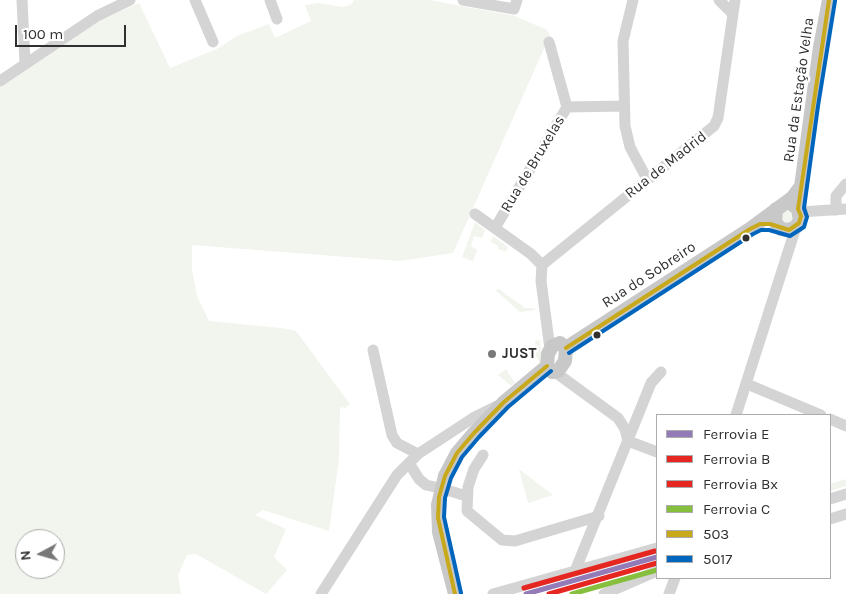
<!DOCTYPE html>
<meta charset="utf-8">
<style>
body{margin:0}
#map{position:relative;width:846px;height:594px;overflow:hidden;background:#fff;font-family:Karla,sans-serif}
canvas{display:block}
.legend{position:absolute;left:656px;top:414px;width:175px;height:165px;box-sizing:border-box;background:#fff;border:1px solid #acacac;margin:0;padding:6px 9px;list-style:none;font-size:15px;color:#303030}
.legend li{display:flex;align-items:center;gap:10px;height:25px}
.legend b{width:25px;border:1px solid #acacac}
.north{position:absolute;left:15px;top:529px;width:50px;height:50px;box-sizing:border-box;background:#fff;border:1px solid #acacac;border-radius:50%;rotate:264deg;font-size:14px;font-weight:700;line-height:20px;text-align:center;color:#303030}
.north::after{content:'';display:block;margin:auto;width:18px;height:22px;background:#787878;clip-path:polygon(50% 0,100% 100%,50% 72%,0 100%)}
.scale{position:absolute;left:15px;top:25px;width:111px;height:22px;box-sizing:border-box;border:2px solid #303030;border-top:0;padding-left:6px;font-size:15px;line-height:18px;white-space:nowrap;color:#303030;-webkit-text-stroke:4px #fff;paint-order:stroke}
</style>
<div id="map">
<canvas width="846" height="594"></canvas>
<ul class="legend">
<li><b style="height:6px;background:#937bb8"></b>Ferrovia E</li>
<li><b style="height:6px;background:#e62621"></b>Ferrovia B</li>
<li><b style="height:6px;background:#e62621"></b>Ferrovia Bx</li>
<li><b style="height:6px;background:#86be3d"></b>Ferrovia C</li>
<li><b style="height:6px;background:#c9a91c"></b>503</li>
<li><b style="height:6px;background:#0065bd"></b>5017</li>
</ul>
<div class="north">N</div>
<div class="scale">100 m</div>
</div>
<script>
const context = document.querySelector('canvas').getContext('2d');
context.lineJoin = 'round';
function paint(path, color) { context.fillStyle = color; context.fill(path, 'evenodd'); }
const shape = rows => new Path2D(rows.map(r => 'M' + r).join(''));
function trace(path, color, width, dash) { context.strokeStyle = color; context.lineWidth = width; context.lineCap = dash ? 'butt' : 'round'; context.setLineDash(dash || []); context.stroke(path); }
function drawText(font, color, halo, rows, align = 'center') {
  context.font = font + ' Karla,sans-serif'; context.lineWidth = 5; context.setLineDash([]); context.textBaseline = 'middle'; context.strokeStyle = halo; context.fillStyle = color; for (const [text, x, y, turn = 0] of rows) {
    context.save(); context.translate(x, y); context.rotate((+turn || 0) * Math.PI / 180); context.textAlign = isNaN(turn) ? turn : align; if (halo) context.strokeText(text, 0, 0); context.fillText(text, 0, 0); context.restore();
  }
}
paint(shape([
 [354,0,429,0,515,16,547,30,550,35,453,253,399,261,192,245,192,269,197,296,209,321,281,328,296,331,350,404,345,408,340,407,339,459,329,531,263,510,255,515,286,529,274,557,287,570,266,594,196,554,187,555,178,575,181,594,0,594,0,87,48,52,101,20,139,3,170,68,217,49,237,36,269,24,275,38,311,21,305,5,319,3,342,7,351,5],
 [25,539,55,539,55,569,25,569],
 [788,210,792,212,795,218,788,227,778,216],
 [475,222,485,230,482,238,474,236,471,246,477,250,473,261,462,257],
 [493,236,508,247,506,252,498,249,498,246,491,242],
 [499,289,525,308,535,308,535,310,520,312,495,290],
 [540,340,541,354,540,363,533,351,536,349,535,341],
 [506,369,515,383,511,386,498,375],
 [519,469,553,495,528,503],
 [846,479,846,486,830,491,830,484]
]), '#f1f5ed');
trace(shape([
 [22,0,25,63],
 [195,0,213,42],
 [270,0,277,19],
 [463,0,514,9,517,0],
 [633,0,623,41,625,126,630,147,647,179],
 [719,0,733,14],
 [0,81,97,16,130,0],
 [567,107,623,106],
 [836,210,836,196,846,184],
 [800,212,846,209],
 [475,214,531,254,542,265,541,281,550,349],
 [495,228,567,107,549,42],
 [542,265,714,126,718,118,735,0],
 [373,350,392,435,397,443,418,454],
 [555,372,618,418,625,429,628,441],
 [747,384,821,415],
 [736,415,796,227],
 [830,419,846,426],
 [628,441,657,452],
 [483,455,474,469,468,487,467,511,502,540,515,541,599,516],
 [409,463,419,479,426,485,435,487],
 [447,490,466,496],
 [830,499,846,494],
 [830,519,846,514],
 [575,571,651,383,661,372],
 [321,594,397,475,418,454,473,418,497,406],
 [493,594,657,548],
 [604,594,657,571],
 [669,594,675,578]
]), '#d4d4d4', 11);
trace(shape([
 [776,209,775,222,781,229,789,230,796,227,800,220,798,209,793,205],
 [798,209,820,47,829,0],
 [560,343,566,348,565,361,558,371,552,372,547,366,548,354,552,346,560,343],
 [566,348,750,229,792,198,802,185],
 [445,476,457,453,474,433,504,402,547,366],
 [438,505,439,532,455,594]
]), '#c8c8c8', 14);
trace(shape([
 [438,505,445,476]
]), '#c8c8c8', 14);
trace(shape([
 [566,348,750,229,760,224,770,224,789,230,799,223,801,216,798,209,829,0],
 [455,594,438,518,439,497,445,476,457,453,474,433,504,402,547,366]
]), '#c9a91c', 4);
trace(shape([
 [569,353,753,234,761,230,769,230,790,236,804,227,807,217,804,208,818,106,835,1],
 [461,593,444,517,445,498,451,478,462,457,479,437,508,407,551,371]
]), '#0065bd', 4);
trace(shape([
 [526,594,657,557]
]), '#937bb8', 5);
trace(shape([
 [549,594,657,563]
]), '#e62621', 5);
trace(shape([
 [524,588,655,551]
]), '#e62621', 5);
trace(shape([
 [572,594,657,570]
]), '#86be3d', 5);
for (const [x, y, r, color] of [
 [746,238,4.5,"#303030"],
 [597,335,4.5,"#303030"],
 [492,354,5,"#787878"]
]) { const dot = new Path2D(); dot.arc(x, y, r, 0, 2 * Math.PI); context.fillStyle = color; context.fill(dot); trace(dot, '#fff', 2); }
drawText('15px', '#303030', '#fff', [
 ["Rua da Estação Velha",799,90,-82],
 ["Rua de Bruxelas",533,164,-59],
 ["Rua de Madrid",666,165,-38],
 ["Rua do Sobreiro",649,275,-33]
]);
drawText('bold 15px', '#303030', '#fff', [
 ["JUST",502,354]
], 'left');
</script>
